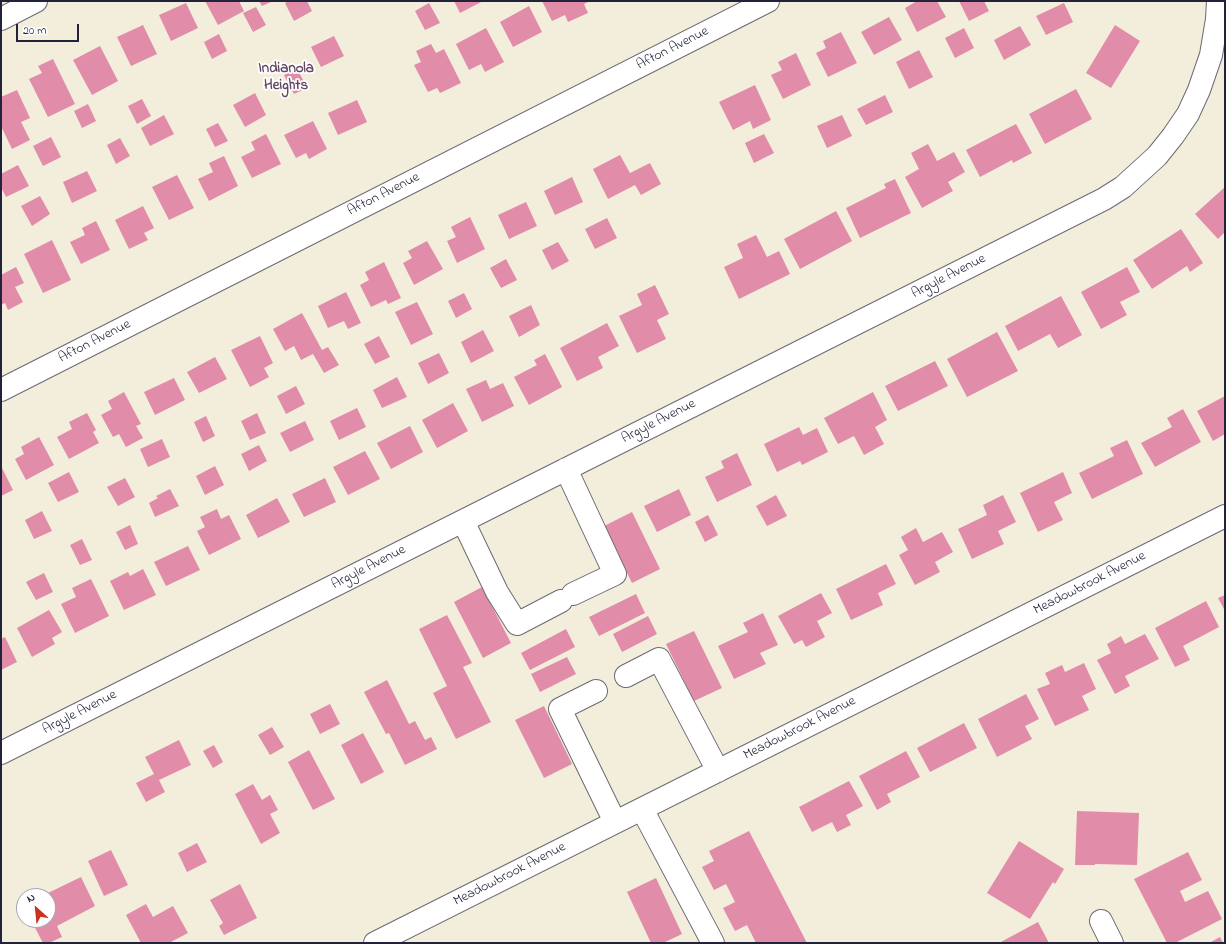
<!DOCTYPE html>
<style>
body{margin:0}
#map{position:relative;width:1226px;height:944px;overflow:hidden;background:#f3eedb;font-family:"Indie Flower",sans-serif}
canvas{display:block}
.frame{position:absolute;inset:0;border:2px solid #22223b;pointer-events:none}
.north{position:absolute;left:16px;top:888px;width:40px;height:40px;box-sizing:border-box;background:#fff;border:1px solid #a7a7b1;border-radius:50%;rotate:333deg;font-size:11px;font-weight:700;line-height:16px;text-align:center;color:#22223b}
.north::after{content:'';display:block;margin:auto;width:14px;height:18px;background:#c8321e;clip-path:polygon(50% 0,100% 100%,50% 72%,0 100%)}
.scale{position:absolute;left:16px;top:24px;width:63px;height:18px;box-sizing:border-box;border:2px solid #22223b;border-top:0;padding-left:5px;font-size:12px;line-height:14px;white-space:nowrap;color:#22223b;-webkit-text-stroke:3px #fff;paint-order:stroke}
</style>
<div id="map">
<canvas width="1226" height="944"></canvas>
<div class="frame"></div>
<div class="north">N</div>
<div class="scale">20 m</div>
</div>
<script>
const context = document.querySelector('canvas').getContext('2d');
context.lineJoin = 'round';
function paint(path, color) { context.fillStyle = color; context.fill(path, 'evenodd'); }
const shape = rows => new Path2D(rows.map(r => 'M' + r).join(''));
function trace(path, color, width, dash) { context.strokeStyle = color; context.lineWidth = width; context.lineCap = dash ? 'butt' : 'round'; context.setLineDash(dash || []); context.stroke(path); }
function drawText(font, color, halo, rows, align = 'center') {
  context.font = font + ' "Indie Flower",sans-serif'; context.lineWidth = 3.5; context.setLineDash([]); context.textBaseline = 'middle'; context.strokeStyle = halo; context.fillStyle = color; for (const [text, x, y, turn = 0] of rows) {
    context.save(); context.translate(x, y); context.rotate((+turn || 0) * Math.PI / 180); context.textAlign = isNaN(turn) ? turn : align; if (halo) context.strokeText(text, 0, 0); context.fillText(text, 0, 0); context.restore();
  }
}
paint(shape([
 [205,1,239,1,244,11,218,25],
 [259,1,273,1,262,6],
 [289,1,307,1,312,11,294,21,285,3],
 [454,1,483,1,460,13],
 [542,1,590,1,584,4,588,13,568,22,565,15,552,21],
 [917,1,937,1,946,17,917,32,905,8],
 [959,1,984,1,989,11,969,21],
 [186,3,198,28,171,41,159,15],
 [429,3,440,23,425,30,415,11],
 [1064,3,1073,22,1046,35,1036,16],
 [529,6,542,32,513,47,500,22],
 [256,7,266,25,253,32,243,13],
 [889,17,902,40,874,55,861,32],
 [143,25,157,54,131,66,117,37],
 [1115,25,1140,41,1111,88,1086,73],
 [1020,26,1031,45,1004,60,994,40],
 [486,28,504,62,485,72,481,64,469,70,456,44],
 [964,28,974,48,955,58,945,38],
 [841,32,857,63,828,77,816,53,826,48,823,41],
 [219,34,227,51,212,59,204,42],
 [334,36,344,56,321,67,311,47],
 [431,44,436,53,444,49,461,83,440,93,437,88,428,92,414,65,421,62,416,51],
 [100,46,118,81,92,95,73,60],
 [919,50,933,77,909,89,896,62],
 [796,53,811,85,783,99,771,75,782,70,778,62],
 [53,59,75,104,48,117,29,79,42,73,38,66],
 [297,68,307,88,294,94,284,75],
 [755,85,771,120,753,129,750,121,733,130,719,102],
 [1076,89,1092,119,1045,144,1029,114],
 [17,90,30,118,21,122,30,140,12,149,1,126,1,97],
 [255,93,266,115,245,127,233,105],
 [885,95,893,112,866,125,857,109],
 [142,99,151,116,137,124,128,106],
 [357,100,367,122,338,135,328,113],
 [88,104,96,121,82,128,74,111],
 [164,115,174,134,150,146,141,128],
 [842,115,852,136,827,148,817,126],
 [313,121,327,149,309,159,306,153,296,158,284,135],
 [218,123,228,141,215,147,206,129],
 [1016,124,1032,153,1013,163,1012,160,980,177,966,150],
 [266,134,281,164,252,178,241,157,255,150,251,142],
 [764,134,774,153,754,163,745,143],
 [51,137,61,157,43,166,33,146],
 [120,138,130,156,116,164,107,145],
 [928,144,937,161,954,152,965,172,948,182,953,191,922,208,905,177,919,169,911,153],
 [620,155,630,173,650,163,661,184,641,195,635,185,608,199,593,169],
 [224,156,238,186,209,201,198,179,213,172,209,163],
 [18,165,29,186,6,197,1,187,1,174],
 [87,171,97,191,72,203,63,182],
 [177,175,194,208,169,220,152,187],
 [572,177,583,202,555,215,544,191],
 [895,179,911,213,860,238,846,208,886,188,884,184],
 [1225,187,1225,232,1218,239,1195,214],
 [40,196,50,214,32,226,21,206],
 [526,202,537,226,509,239,498,215],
 [143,206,154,228,144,233,148,240,129,249,115,220],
 [836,211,852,241,800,269,784,239],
 [470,217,485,249,457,263,447,241,456,237,451,227],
 [607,218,617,238,595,249,585,229],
 [96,221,110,250,81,264,70,242,85,235,82,228],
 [1181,229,1203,263,1190,272,1187,266,1152,289,1133,260],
 [756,235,767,257,779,251,790,274,739,299,724,267,743,258,737,244],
 [52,240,71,280,43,293,24,254],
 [427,241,443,269,414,285,403,263,412,258,408,251],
 [558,242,569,261,552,270,542,250],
 [506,259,517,280,501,288,490,268],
 [384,262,401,298,388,304,386,300,371,307,360,285,369,280,365,272],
 [16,267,24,283,15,287,23,302,8,310,5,303,1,305,1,275],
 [1127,267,1140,292,1120,302,1127,315,1101,329,1081,292],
 [655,285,669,314,657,320,666,339,637,353,619,316,642,305,637,294],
 [346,292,361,323,348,329,344,321,328,328,318,306],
 [464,293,472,309,456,318,448,301],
 [1061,296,1082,335,1058,348,1050,334,1018,351,1005,326],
 [417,302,433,334,411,345,395,312],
 [531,305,540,325,519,337,509,316],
 [302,313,322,350,328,347,339,365,324,373,313,354,301,360,294,346,285,351,273,329],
 [607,323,619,346,598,357,603,368,577,381,560,348],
 [483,330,494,351,471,363,461,342],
 [997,332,1018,371,967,397,947,359],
 [260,336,273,363,264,368,269,377,250,387,231,350],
 [379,336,390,357,375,364,364,344],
 [439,353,449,373,428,384,418,363],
 [545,354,562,387,529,405,514,377,537,365,534,360],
 [215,357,227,379,199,393,187,372],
 [935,361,948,386,898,411,885,386],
 [397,377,407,397,382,408,373,390],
 [174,378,185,400,155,415,144,392],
 [486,380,490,389,503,383,514,406,482,422,466,389],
 [296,386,305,404,286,414,277,396],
 [124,392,141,424,136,426,143,438,126,447,119,434,113,437,101,415,112,409,108,401],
 [873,392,887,420,875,427,884,444,864,455,854,436,838,444,824,418],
 [1225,396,1225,434,1213,441,1197,411],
 [453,403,468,431,437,448,422,420],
 [357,408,366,427,339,440,330,421],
 [1183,409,1201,442,1155,467,1141,443,1172,427,1167,418],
 [87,413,96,430,93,432,99,443,69,459,57,437,72,429,69,422],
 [257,413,266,433,250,440,241,421],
 [206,416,215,436,203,442,194,422],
 [305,421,314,440,290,452,280,433],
 [410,426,423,452,391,469,377,443],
 [799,427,803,435,817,428,828,452,802,465,800,461,777,472,764,444],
 [39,437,54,465,26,480,15,459,24,454,21,447],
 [162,439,170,457,148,467,140,449],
 [1127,440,1143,474,1092,499,1079,473,1114,456,1110,448],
 [259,445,267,461,249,471,241,454],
 [365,451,380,479,348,495,333,467],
 [737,453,752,485,717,502,705,477,724,468,721,461],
 [1,466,13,490,1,496],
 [215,466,224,485,205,495,196,476],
 [69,472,79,492,58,502,48,483],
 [1063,472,1072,493,1054,502,1063,520,1038,532,1020,493],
 [125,478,135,497,118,506,107,487],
 [325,478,336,502,304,517,292,494],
 [170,489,179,506,155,517,149,503,158,498,156,496],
 [679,489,691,515,657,532,644,506],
 [776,495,787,516,767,526,756,506],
 [1003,495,1016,522,998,531,1004,544,972,559,958,529,987,515,983,505],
 [277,498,290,522,258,538,246,515],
 [217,509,221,519,229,515,241,539,209,555,197,531,205,527,200,517],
 [42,511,52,531,34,539,25,520],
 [632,512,660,569,632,583,604,526],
 [708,515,718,535,705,542,695,522],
 [130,525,138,544,125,550,116,532],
 [916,528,923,542,942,532,953,552,935,562,940,572,915,585,899,555,908,550,901,537],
 [82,539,92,560,80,565,70,545],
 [188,546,200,570,166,586,154,562],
 [886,564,896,584,878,593,883,605,851,620,836,589],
 [143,569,156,595,124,610,110,581,128,572,130,576],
 [44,573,53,592,36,600,26,582],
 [91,579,109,616,75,633,61,604,76,597,72,588],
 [482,587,511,643,483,658,454,602],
 [821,593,832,613,817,621,825,637,806,647,802,640,794,644,778,616],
 [636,594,645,613,599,636,589,617],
 [1225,595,1225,611,1218,598],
 [1206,601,1219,627,1183,646,1190,660,1175,667,1155,628],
 [49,610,62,632,52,638,55,644,32,657,17,628],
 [763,613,778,645,760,653,766,664,734,679,718,646,748,632,743,623],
 [447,615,472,663,463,667,491,722,456,739,433,693,447,686,419,629],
 [648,616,657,634,622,652,613,634],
 [566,629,575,647,530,670,521,653],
 [694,631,722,688,694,701,666,644],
 [1145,634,1159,659,1125,676,1130,686,1115,694,1097,660,1111,653,1107,644,1121,636,1125,644],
 [5,637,17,662,1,670,1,639],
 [567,657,576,674,540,692,531,674],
 [1084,663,1096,689,1082,696,1089,710,1055,726,1037,689,1050,684,1045,673,1062,665,1065,672],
 [387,680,409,724,415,721,425,740,431,737,437,749,405,765,389,733,386,734,364,692],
 [1026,694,1039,719,1025,726,1032,739,997,757,978,719],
 [330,704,340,724,320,734,310,714],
 [544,706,572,764,544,778,515,720],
 [964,723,977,748,930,772,917,748],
 [272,727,284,747,270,755,258,735],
 [363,733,384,772,361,784,341,745],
 [179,740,191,765,159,780,165,792,146,802,136,783,154,774,145,757],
 [214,745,223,762,213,768,203,751],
 [309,750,335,799,313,810,288,762],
 [906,751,920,777,887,794,891,802,877,810,859,776],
 [849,781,863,806,846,815,851,825,837,832,832,822,812,832,799,807],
 [253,784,262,800,270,795,278,810,270,814,280,833,261,844,235,794],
 [1077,811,1139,813,1137,865,1095,864,1095,865,1075,865],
 [749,831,807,943,756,943,747,925,735,931,723,908,735,902,726,884,714,890,702,867,714,861,709,851],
 [1019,841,1064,869,1055,884,1053,882,1030,919,987,893],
 [197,843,207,862,187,872,178,853],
 [111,850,128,885,104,896,88,861],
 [1188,852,1202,880,1180,891,1185,902,1208,891,1222,919,1175,943,1167,943,1134,879],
 [81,877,95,906,57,926,62,937,49,943,43,943,31,920,48,920,48,900,51,898,48,893],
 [656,878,682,934,663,943,651,943,627,892],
 [240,884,257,918,224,935,219,926,223,923,210,900],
 [146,904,153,917,173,906,188,933,169,943,141,943,126,915],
 [1038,922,1049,943,999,943],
 [1220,937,1223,943,1209,943]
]), '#e18ca9');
const minor = shape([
 [1,19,36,1],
 [1,390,768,1],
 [566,469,615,574,573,594],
 [463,521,497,592,517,624,561,601],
 [626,676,659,659,718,771],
 [596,691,560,709,615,822],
 [1,753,1104,199,1123,187,1157,156,1173,136,1188,114,1199,90,1211,55,1217,19,1218,1],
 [642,809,713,943],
 [1101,921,1112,943],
 [375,943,1225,516]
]);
trace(minor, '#6b6973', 24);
trace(minor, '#fff', 22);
drawText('14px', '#22223b', '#fff', [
 ["Afton Avenue",673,49,-27],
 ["Afton Avenue",384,195,-27],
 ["Argyle Avenue",949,277,-27],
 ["Afton Avenue",95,342,-27],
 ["Argyle Avenue",659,422,-27],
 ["Argyle Avenue",369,568,-27],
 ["Meadowbrook Avenue",1090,584,-27],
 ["Argyle Avenue",80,713,-27],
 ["Meadowbrook Avenue",800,729,-27],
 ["Meadowbrook Avenue",510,875,-27]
]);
drawText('bold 15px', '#654762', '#fff', [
 ["Indianola",286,70],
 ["Heights",286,87]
]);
</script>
